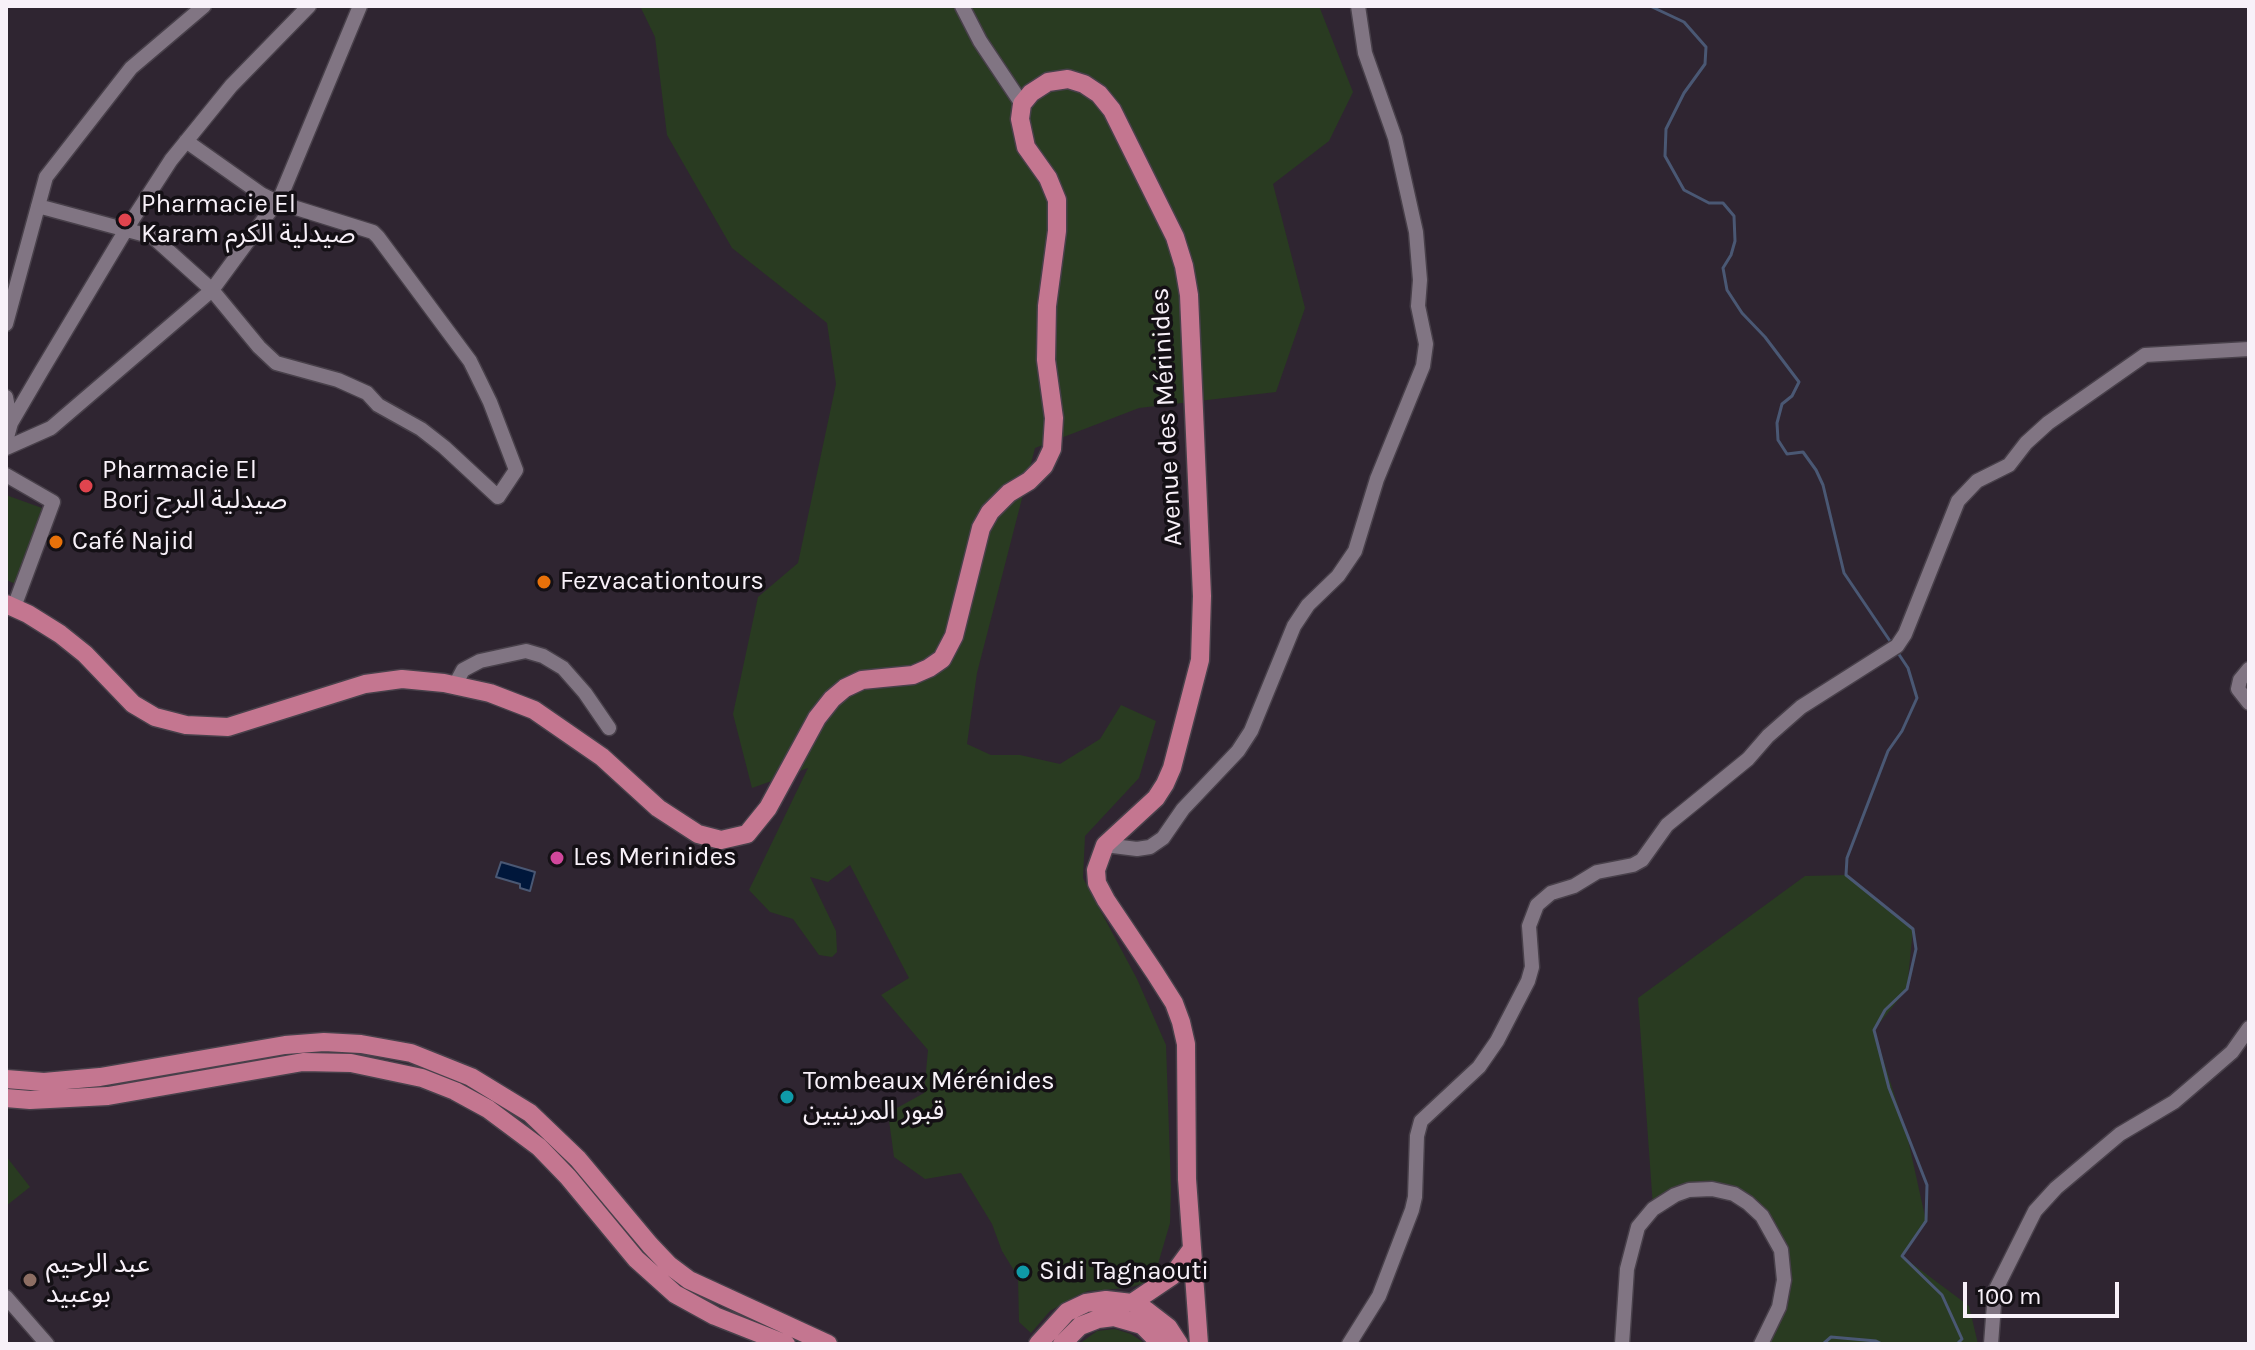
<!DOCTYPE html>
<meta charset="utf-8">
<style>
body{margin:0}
#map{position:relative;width:2255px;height:1350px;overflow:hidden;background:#2f2531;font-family:Karla,sans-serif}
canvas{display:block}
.frame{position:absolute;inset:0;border:8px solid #f8f1f9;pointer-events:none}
.scale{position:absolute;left:1963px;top:1282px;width:156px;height:36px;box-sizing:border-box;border:4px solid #f8f1f9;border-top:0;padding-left:10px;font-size:24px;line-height:28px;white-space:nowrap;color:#f8f1f9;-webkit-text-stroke:6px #141015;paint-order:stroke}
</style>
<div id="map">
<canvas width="2255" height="1350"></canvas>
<div class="frame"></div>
<div class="scale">100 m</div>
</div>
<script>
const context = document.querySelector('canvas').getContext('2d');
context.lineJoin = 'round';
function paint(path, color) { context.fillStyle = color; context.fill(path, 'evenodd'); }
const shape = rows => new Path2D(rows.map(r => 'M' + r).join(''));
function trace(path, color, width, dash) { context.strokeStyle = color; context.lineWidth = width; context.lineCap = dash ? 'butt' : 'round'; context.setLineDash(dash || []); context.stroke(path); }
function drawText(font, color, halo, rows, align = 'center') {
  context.font = font + ' Karla,"Noto Sans Arabic",sans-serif'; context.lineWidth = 7; context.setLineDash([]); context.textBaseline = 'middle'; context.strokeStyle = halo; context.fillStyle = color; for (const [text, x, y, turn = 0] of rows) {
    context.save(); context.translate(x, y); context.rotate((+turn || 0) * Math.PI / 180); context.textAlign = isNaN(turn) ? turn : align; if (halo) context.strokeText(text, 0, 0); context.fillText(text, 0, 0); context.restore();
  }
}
paint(shape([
 [640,6,1319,6,1353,92,1329,141,1273,184,1305,308,1276,392,1139,408,1035,448,977,673,967,744,991,755,1020,755,1060,764,1100,739,1121,705,1156,721,1139,778,1085,836,1083,878,1137,979,1166,1045,1171,1188,1170,1223,1153,1281,1127,1288,1088,1291,1076,1296,1050,1311,1031,1333,1019,1322,1018,1277,1002,1251,992,1224,961,1173,925,1179,894,1157,888,1113,924,1093,928,1050,881,995,909,978,850,865,828,882,810,877,836,931,837,952,832,957,819,955,793,919,770,912,749,890,808,768,752,788,733,714,758,597,798,563,836,384,827,323,732,248,667,135,655,37],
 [6,495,42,508,16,584,6,580],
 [1846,875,1913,929,1907,989,1874,1030,1907,1135,1926,1221,1902,1256,1969,1306,1978,1344,1760,1344,1784,1287,1774,1219,1722,1186,1653,1207,1638,998,1805,876],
 [6,1156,30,1187,6,1206],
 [1115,1329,1131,1334,1146,1344,1079,1344,1097,1331]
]), '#293b21');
const water = shape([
 [501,862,535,872,530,891,520,888,520,884,496,877,501,862]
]);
paint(water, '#00173b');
trace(water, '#4a5874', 2);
trace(shape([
 [1650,6,1684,22,1706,47,1705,64,1684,93,1666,129,1665,156,1684,190,1709,203,1723,203,1734,216,1735,241,1731,255,1723,268,1727,290,1742,313,1765,337,1799,382,1792,396,1782,404,1777,423,1778,440,1787,454,1803,452,1816,470,1823,485,1844,573,1892,644],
 [1896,650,1908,668,1917,698,1902,731,1888,751,1847,858,1846,875,1913,929,1916,949,1907,989,1885,1010,1874,1030,1889,1088,1927,1185,1926,1221,1902,1256,1942,1295,1962,1339,1957,1344],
 [1823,1344,1831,1337,1876,1341,1882,1344]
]), '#4a5874', 3);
const minor = shape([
 [962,6,980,41,1022,104],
 [38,206,153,237,212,290,259,347,276,363,338,380,367,393,378,405,421,429,444,447,498,497,516,470,490,402,470,361,378,237,373,232,277,202,261,194,186,141],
 [6,324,46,177,131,68,204,6],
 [6,397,11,423],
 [6,441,11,423,42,370,127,228,171,160,231,86,309,6],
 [6,448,51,428,212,290,281,196,360,6],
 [6,475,53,502,14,607],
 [2249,669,2240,680,2238,689,2249,703],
 [455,685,463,670,480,661,526,651,543,656,563,668,585,693,609,728],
 [1105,845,1137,849,1150,847,1163,838,1183,809,1238,751,1251,731,1294,626,1308,605,1338,576,1355,551,1377,479,1423,366,1426,344,1418,306,1420,280,1416,232,1395,138,1365,53,1358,6],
 [6,1297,47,1344],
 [1349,1344,1379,1296,1412,1210,1415,1197,1417,1136,1421,1121,1479,1067,1497,1041,1528,981,1532,967,1529,926,1537,905,1551,893,1574,886,1597,872,1633,865,1642,860,1667,825,1748,759,1768,736,1801,707,1897,646,1905,634,1958,501,1977,481,2009,465,2026,443,2048,423,2145,355,2249,349],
 [1622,1344,1627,1269,1638,1227,1653,1209,1675,1195,1689,1190,1712,1189,1734,1194,1748,1203,1762,1216,1781,1250,1784,1280,1779,1307,1761,1344],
 [1991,1344,1995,1291,2035,1211,2056,1188,2120,1134,2174,1102,2202,1078,2232,1052,2249,1028]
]);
const major = shape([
 [6,604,28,614,60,634,85,654,133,704,155,717,186,725,228,727,365,684,402,679,444,683,490,693,534,710,602,757,658,808,698,834,721,840,747,834,768,808,817,718,832,699,845,688,862,680,913,675,929,668,942,659,954,636,981,528,990,512,1009,493,1029,481,1044,466,1052,449,1054,418,1046,360,1047,306,1057,231,1057,200,1048,178,1026,147,1020,119,1022,104,1031,93,1048,82,1068,79,1084,84,1099,94,1112,110,1175,237,1184,266,1189,295,1202,596,1200,660,1172,768,1165,784,1156,798,1105,845,1096,870,1097,883,1106,900,1155,973,1174,1003,1181,1022,1186,1044,1187,1179,1199,1344],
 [6,1079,44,1082,100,1077,285,1045,324,1042,361,1044,411,1053,471,1077,530,1113,578,1159,650,1245,669,1265,689,1280,828,1344],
 [6,1098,30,1100,108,1096,303,1062,351,1063,422,1078,455,1091,488,1109,539,1147,568,1177,636,1259,675,1294,715,1316,786,1344],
 [1132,1303,1172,1276,1191,1250],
 [1038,1344,1067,1312,1086,1303,1106,1300,1132,1303,1146,1310,1168,1327,1179,1344],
 [1062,1344,1080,1326,1098,1319,1114,1317,1142,1325,1161,1344]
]);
trace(minor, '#48404a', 17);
trace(major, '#48404a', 21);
trace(minor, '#817583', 14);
trace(major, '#c47690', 18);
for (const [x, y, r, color] of [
 [125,220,8,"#e0444e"],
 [86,486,8,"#e0444e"],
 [56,542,8,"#e8710a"],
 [544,582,8,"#e8710a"],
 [557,858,8,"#d1479c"],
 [787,1097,8,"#0f9aa8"],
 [1023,1272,8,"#0f9aa8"],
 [30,1280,8,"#8d6e63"]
]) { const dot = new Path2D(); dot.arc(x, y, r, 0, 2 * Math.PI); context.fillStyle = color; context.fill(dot); trace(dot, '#141015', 3); }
drawText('26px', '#f8f1f9', '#141015', [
 ["Pharmacie El",141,205],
 ["Karam صيدلية الكرم",141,235],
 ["Pharmacie El",102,471],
 ["Borj صيدلية البرج",102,501],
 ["Café Najid",72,542],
 ["Fezvacationtours",560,582],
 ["Les Merinides",573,858],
 ["Tombeaux Mérénides",803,1082],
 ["قبور المرينيين",803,1112],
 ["عبد الرحيم",46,1265],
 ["بوعبيد",46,1295],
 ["Sidi Tagnaouti",1039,1272]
], 'left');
drawText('26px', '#f8f1f9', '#141015', [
 ["Avenue des Mérinides",1167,417,-93]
]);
</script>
